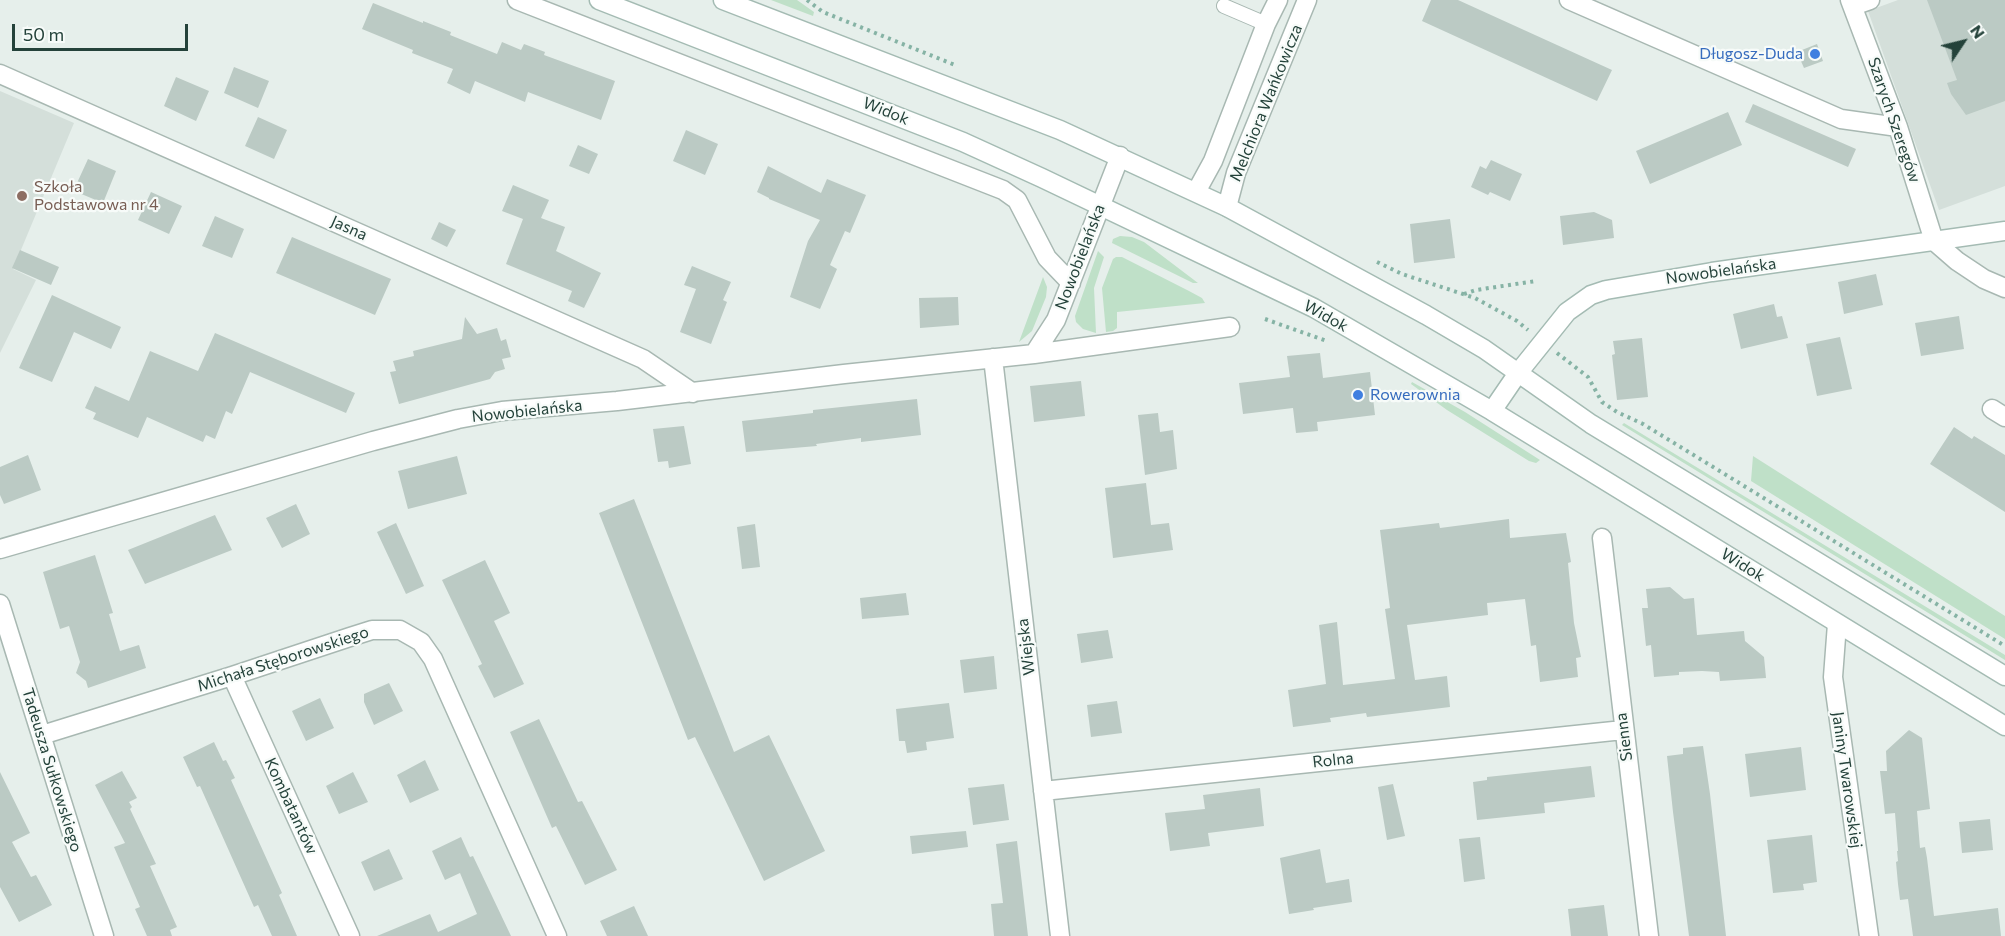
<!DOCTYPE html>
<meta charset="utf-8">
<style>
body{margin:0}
#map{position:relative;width:2005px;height:936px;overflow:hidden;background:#e6efeb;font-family:Commissioner,sans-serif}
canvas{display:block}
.north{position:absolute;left:1933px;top:12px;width:60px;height:60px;-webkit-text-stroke:4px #f7fbf9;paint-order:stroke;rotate:55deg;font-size:16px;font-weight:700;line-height:24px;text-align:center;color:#24423a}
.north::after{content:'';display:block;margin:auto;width:21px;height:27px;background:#24423a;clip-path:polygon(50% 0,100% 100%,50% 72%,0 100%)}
.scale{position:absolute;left:12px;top:24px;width:176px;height:27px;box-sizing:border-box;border:3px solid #24423a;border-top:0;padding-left:8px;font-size:18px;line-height:21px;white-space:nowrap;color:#24423a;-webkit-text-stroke:4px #f7fbf9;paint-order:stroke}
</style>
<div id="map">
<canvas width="2005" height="936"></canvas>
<div class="north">N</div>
<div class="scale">50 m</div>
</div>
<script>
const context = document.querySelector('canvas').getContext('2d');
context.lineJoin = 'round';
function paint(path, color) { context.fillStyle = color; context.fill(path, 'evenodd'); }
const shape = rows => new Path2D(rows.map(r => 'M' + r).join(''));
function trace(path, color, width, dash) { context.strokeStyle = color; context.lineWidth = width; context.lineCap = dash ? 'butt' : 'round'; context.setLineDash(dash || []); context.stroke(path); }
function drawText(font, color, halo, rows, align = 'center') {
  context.font = font + ' Commissioner,sans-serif'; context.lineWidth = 4.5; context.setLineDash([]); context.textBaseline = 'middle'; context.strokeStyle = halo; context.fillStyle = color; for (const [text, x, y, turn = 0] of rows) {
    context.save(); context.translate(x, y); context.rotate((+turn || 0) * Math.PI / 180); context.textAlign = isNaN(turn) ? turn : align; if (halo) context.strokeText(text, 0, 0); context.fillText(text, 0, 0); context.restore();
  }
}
paint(shape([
 [1898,0,2005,0,2005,186,1939,210,1868,11],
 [0,91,74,123,13,269,36,280,0,353]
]), '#d4dfda');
paint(shape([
 [771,0,797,0,814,12,813,16],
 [1120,236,1132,237,1144,242,1198,283,1193,283,1112,243,1113,239],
 [1098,251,1104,257,1094,288,1096,333,1083,329,1076,322,1075,316],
 [1116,257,1122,257,1189,291,1202,298,1205,303,1117,312,1117,328,1113,331,1106,332,1102,288,1113,259],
 [1043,277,1047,287,1046,297,1032,331,1019,342],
 [1412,382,1465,412,1540,460,1536,463,1529,461,1447,410,1411,384],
 [1624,423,2005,655,2005,660,1622,425],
 [1753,456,2005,616,2005,639,1751,481]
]), '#bfe0c8');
paint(shape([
 [1431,0,1458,0,1612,70,1597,101,1422,21],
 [1927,0,2005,0,2005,101,1966,115,1951,94,1947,83,1957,80],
 [373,3,423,23,423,21,451,32,450,35,497,54,502,42,521,50,524,44,545,52,544,55,615,81,601,120,528,92,525,102,475,81,470,94,447,83,453,69,412,53,413,50,362,29],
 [1817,44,1823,61,1804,68,1797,52],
 [234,67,269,81,258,108,224,93],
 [176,77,209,91,196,121,164,106],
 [1753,104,1856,149,1848,167,1745,122],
 [1728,112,1742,145,1650,184,1636,151],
 [258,117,287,130,274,159,245,146],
 [686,130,718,144,705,175,673,161],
 [578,145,598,154,589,174,569,166],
 [88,159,116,171,103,203,79,193,83,185,77,183],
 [1491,160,1522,174,1510,201,1490,192,1488,195,1471,187,1480,166,1486,169],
 [768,166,821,193,827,179,866,195,850,233,845,231,830,265,837,269,820,309,790,297,808,241,820,220,769,199,769,198,757,192],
 [513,185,549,200,541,218,565,227,556,251,601,273,584,308,568,301,572,291,506,264,523,219,502,211],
 [151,192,182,206,169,234,138,220],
 [1594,212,1612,220,1614,238,1563,245,1560,216],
 [215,216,244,229,232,258,202,246],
 [1450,219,1455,258,1414,263,1410,224],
 [439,222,456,230,447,247,431,239],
 [292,237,391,279,375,315,276,273],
 [20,250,59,267,51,285,12,268],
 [692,266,731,282,723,300,727,302,711,344,680,332,696,289,684,285],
 [1876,274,1883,305,1844,314,1838,282],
 [52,295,121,327,111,349,74,332,52,382,19,368],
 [958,297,959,325,920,328,919,298],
 [1774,304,1777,317,1782,316,1788,338,1741,349,1733,314],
 [1959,316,1964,349,1921,356,1915,323],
 [465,317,477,334,497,328,501,341,506,339,511,357,502,359,505,369,495,372,490,379,399,404,390,372,396,371,393,361,414,356,413,351,462,339],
 [215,333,355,393,346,413,250,372,232,414,226,411,215,439,206,435,203,442,147,417,138,438,93,419,96,413,85,408,95,386,129,401,150,351,198,371],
 [1840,337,1852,389,1817,396,1806,344],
 [1642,338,1648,397,1617,400,1612,355,1615,354,1613,341],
 [1320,353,1323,378,1370,372,1375,415,1317,422,1318,431,1296,433,1293,408,1243,414,1239,383,1290,377,1287,356],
 [1081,381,1085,416,1034,422,1030,386],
 [917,399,921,435,861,442,861,438,816,444,817,446,746,452,742,421,813,413,813,410],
 [1158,413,1160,432,1173,430,1177,469,1145,475,1138,415],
 [684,426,691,464,669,468,668,461,658,462,653,429],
 [1954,427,1972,439,1974,436,2005,455,2005,512,1930,464],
 [28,455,41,490,4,504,0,495,0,467],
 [457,456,467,494,408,509,398,471],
 [1146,483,1151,525,1169,523,1173,550,1113,558,1105,488],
 [634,499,734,752,769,735,825,851,764,881,695,737,688,740,599,513],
 [296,504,310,534,282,548,266,518],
 [215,515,232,550,145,584,128,550],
 [1509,519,1510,538,1566,533,1571,562,1568,563,1574,623,1581,657,1576,658,1578,677,1540,682,1536,645,1531,646,1525,599,1487,603,1488,615,1407,625,1415,680,1447,676,1450,707,1367,717,1366,713,1330,718,1331,722,1293,727,1288,690,1326,684,1319,625,1337,622,1343,685,1395,679,1385,609,1390,608,1380,530,1439,523,1440,528],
 [396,523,424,586,406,594,377,532],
 [755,524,760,567,742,569,737,527],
 [95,555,113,613,109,614,120,651,139,645,146,668,88,688,86,681,76,673,80,662,69,626,60,629,43,572],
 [485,560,510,613,494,621,524,684,494,698,478,666,482,664,442,580],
 [1670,587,1684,599,1694,598,1697,635,1744,631,1745,641,1764,657,1766,678,1720,681,1719,672,1702,671,1679,672,1679,675,1654,677,1651,645,1646,646,1642,608,1648,608,1646,589],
 [906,593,909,615,862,619,860,598],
 [1108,630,1113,658,1081,663,1077,634],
 [994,656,997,689,964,693,960,660],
 [389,683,403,711,374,725,364,702,364,694],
 [320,698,334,728,306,741,292,711],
 [1117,701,1122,733,1091,737,1087,705],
 [949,703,954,738,926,742,927,750,907,753,905,741,899,741,896,709],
 [539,719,578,802,582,801,617,870,585,885,556,826,552,828,510,732],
 [1909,730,1922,738,1930,809,1917,811,1920,848,1925,847,1927,858,1934,916,1998,908,2001,936,1913,936,1908,899,1900,900,1898,884,1896,862,1898,861,1897,851,1898,851,1895,813,1885,814,1880,771,1887,771,1886,751],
 [214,742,223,761,226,760,235,778,231,780,282,893,279,895,297,936,272,936,258,905,254,907,200,786,197,787,183,757],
 [1703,746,1710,794,1726,936,1689,936,1673,812,1667,756,1683,754,1683,748],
 [1801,747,1806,790,1750,797,1745,754],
 [425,760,439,790,410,803,397,775],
 [1591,766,1595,797,1544,803,1545,813,1477,820,1473,782,1487,780,1487,777],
 [122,771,137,798,129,802,132,807,130,809,156,864,150,866,177,927,170,930,172,936,147,936,135,909,140,907,114,847,125,843,95,785],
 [0,772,30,833,12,842,31,877,36,875,52,905,19,922,0,887],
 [353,772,368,802,339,814,326,786],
 [1004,784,1009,820,973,825,968,788],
 [1393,784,1405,836,1387,840,1378,787],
 [1260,788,1264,826,1208,833,1210,846,1170,851,1165,813,1205,809,1203,795],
 [1990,819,1993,850,1962,853,1959,822],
 [966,831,968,847,912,854,910,836],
 [1812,835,1817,882,1803,884,1804,890,1773,893,1767,840],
 [461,837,470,857,473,856,511,936,377,936,430,914,438,932,477,914,460,873,445,880,432,851],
 [1480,837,1485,879,1464,882,1459,839],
 [1017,841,1028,936,994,936,991,904,1003,903,996,844],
 [389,849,403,879,374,891,361,862],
 [1320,849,1326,883,1349,879,1352,902,1313,908,1314,910,1289,914,1280,858],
 [1604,905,1608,936,1571,936,1568,909],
 [634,906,648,936,607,936,600,921]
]), '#bbcac4');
const lane = shape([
 [1224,6,1266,24]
]);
const street = shape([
 [517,0,1003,190,1017,200,1047,258,1071,283],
 [1569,0,1841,119,1898,127],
 [1850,0,1898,127,1934,241,1957,261,1984,279,2005,288],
 [1853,6,1870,0],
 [0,74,643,359,693,393],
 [1196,192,1213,161,1266,24,1278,0],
 [1227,207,1236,173,1307,0],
 [1034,354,1230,327],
 [993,358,1060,936],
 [1992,409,2005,417],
 [1602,538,1649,936],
 [0,549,373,441,458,419,502,411,617,401,844,374,1034,354,1056,320,1120,156],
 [0,604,104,936],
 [1837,624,1833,677,1869,936],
 [232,676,350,936],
 [42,735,232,676,350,637,372,630,400,630,421,642,433,659,557,936],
 [1043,791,1623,730]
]);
const secondary = shape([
 [599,0,963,142,1042,178,1314,308,1492,411,2005,726],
 [723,0,1060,130,1227,207,1426,315,1484,349,1591,424,2005,676],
 [1492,411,1518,373,1567,312,1591,295,1606,290,1712,272,2005,231]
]);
trace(lane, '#a8b8b2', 16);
trace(street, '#a8b8b2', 21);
trace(secondary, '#a4bbb3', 21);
trace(shape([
 [807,0,823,12,955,65],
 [1377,262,1402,274,1475,298,1517,321,1528,330],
 [1464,294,1476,290,1536,281],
 [1265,319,1327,341],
 [1557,353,1588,377,1602,402,1617,412,1643,424,2005,646]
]), '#86b3a5', 4, [3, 4.5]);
trace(lane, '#fff', 14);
trace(street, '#fff', 18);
trace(secondary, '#fff', 18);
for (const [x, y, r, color] of [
 [1815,54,6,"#3f7fe0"],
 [22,196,6,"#8d6e63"],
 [1358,395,6,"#3f7fe0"]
]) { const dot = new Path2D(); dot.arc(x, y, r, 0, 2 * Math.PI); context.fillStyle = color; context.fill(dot); trace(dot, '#f7fbf9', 2); }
drawText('16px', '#366cbe', '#f7fbf9', [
 ["Długosz-Duda",1803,54],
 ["Rowerownia",1370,395,"left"]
], 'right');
drawText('16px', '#24423a', '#f7fbf9', [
 ["Melchiora Wańkowicza",1266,103,-68],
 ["Widok",886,111,22],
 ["Szarych Szeregów",1894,120,71],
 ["Jasna",349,228,24],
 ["Nowobielańska",1080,257,-69],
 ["Nowobielańska",1721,271,-8],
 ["Widok",1326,316,29],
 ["Nowobielańska",527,411,-6],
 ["Widok",1743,565,32],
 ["Wiejska",1026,647,-97],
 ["Michała Stęborowskiego",283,659,-18],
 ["Sienna",1624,737,-97],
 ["Rolna",1333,760,-6],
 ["Tadeusza Sułkowskiego",52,770,73],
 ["Janiny Twarowskiej",1847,780,82],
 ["Kombatantów",291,806,65]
]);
drawText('16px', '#785e54', '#f7fbf9', [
 ["Szkoła",34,187],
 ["Podstawowa nr 4",34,205]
], 'left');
</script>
